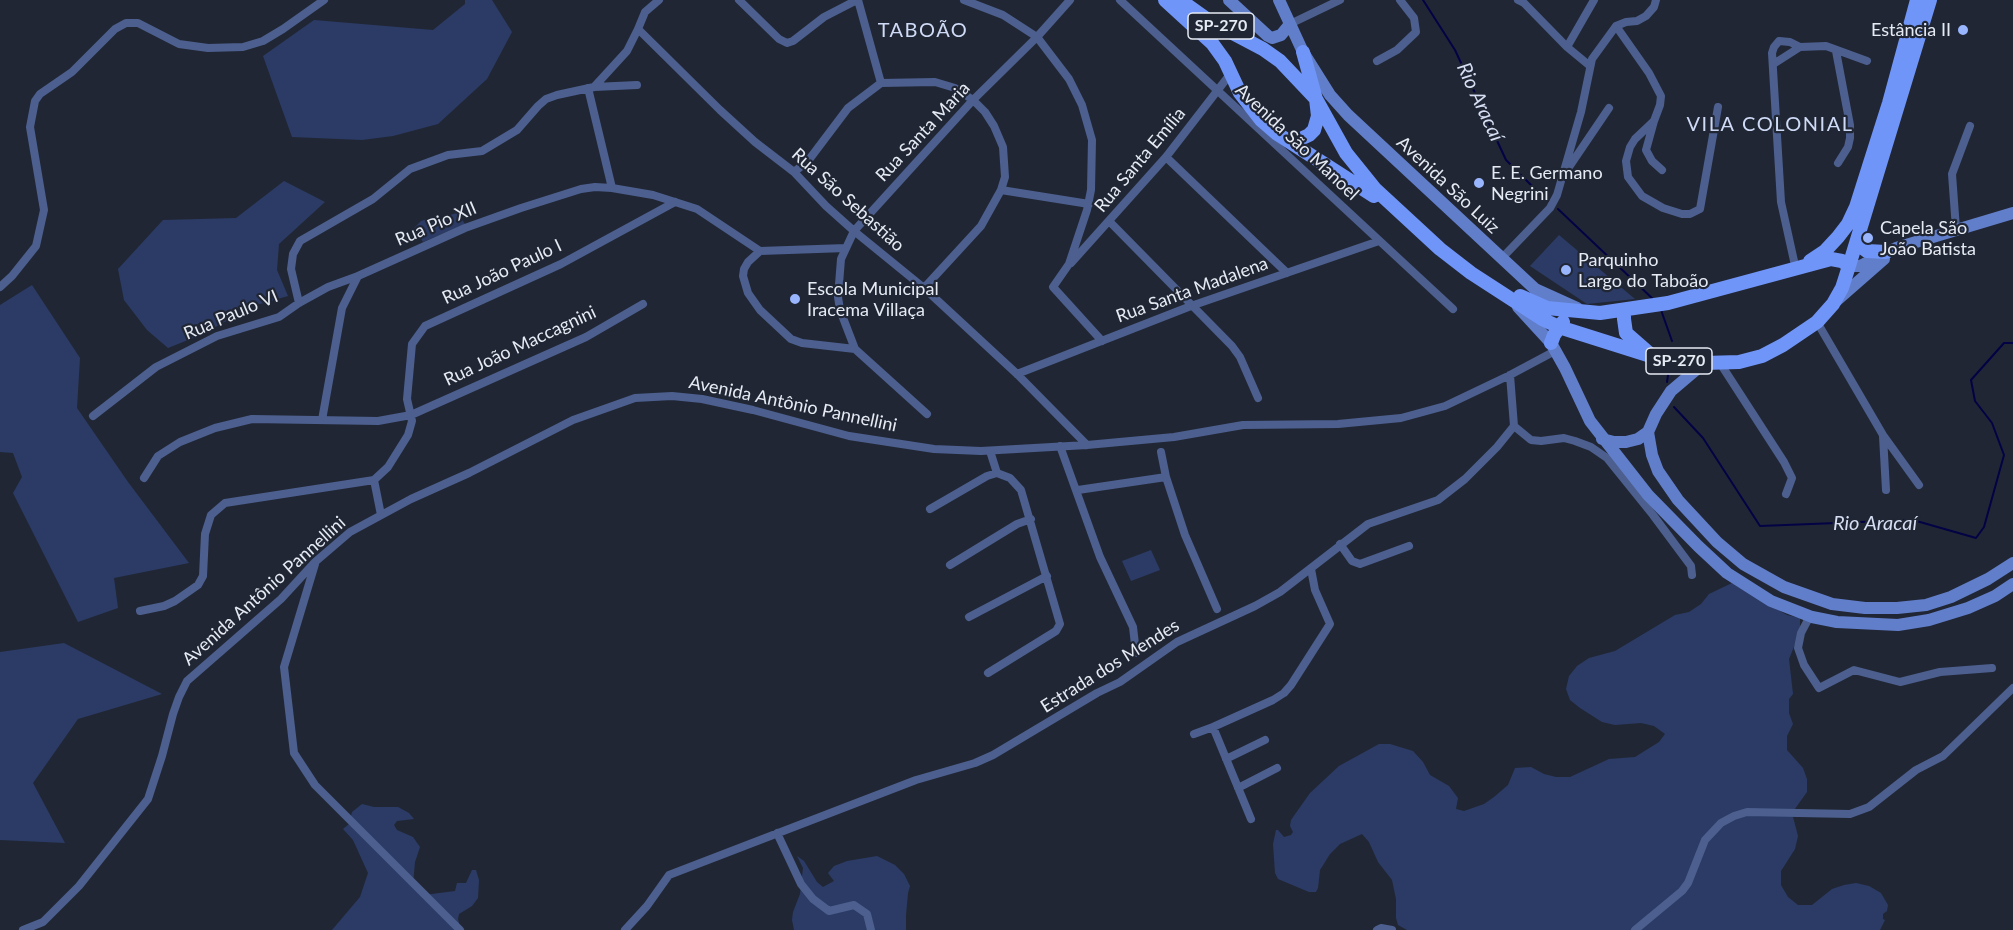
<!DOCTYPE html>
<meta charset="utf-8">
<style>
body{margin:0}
canvas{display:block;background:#202634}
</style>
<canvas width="2013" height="930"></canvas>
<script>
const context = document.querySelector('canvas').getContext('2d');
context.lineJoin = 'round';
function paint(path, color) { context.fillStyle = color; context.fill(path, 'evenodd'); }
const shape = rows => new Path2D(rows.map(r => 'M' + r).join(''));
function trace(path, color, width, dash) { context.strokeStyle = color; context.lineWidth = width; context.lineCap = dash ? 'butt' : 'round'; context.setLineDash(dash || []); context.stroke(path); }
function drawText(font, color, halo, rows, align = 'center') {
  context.font = font + ' Lato,sans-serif'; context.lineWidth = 4.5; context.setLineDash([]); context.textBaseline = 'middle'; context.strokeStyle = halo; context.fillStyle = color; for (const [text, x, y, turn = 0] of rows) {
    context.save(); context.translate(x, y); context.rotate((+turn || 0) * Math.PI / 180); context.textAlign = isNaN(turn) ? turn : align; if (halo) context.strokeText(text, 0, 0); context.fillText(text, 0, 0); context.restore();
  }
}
paint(shape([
 [465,0,492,0,512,32,487,79,438,124,393,136,362,140,292,137,263,56,314,20,433,30,465,4],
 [284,181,325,202,279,244,277,270,288,296,253,306,203,334,168,348,147,330,124,300,118,269,163,220,236,218],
 [457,213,465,224,423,242,414,228,421,221,430,218,440,218],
 [1559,235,1635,299,1587,304,1530,266],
 [32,285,80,358,77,408,128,482,189,563,114,578,118,608,78,622,13,493,22,477,13,453,0,452,0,305],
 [1151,550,1160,570,1131,581,1122,561],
 [1732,583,1787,615,1800,618,1800,632,1789,659,1793,694,1789,699,1789,713,1793,724,1787,736,1787,750,1803,768,1807,779,1807,792,1792,813,1798,836,1795,849,1781,871,1781,885,1788,897,1798,905,1812,905,1832,889,1844,885,1856,883,1869,886,1881,893,1888,905,1887,911,1883,914,1883,919,1885,920,1880,930,1407,930,1398,925,1396,918,1396,899,1392,880,1378,862,1369,842,1362,834,1340,844,1330,854,1320,870,1318,888,1316,892,1309,892,1278,879,1275,873,1273,844,1276,830,1278,830,1284,837,1291,835,1293,832,1290,826,1291,820,1310,793,1339,766,1379,744,1390,744,1413,751,1423,762,1430,775,1449,786,1458,798,1456,809,1464,811,1484,804,1494,797,1508,785,1515,768,1531,767,1544,774,1556,777,1570,777,1609,759,1635,757,1659,742,1665,734,1654,726,1641,723,1615,725,1602,722,1580,708,1570,700,1566,689,1569,676,1577,666,1589,658,1615,651,1675,615,1689,612,1701,604,1709,594],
 [64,643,162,694,78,719,33,783,65,843,0,840,0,652],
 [362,804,374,807,398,807,409,813,414,819,397,821,394,825,397,830,413,837,420,847,415,862,413,884,424,895,455,891,457,883,466,883,472,870,476,870,479,880,478,898,472,906,459,914,458,919,461,930,332,930,360,897,368,873,353,840,343,829,349,824,352,812],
 [797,856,804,861,817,882,823,887,834,881,828,873,834,866,847,861,877,856,895,865,904,874,910,886,908,893,906,915,906,930,794,930,792,920,793,912,800,894,803,868]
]), '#2b3b65');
trace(shape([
 [1423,0,1455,50,1506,160,1544,198],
 [1558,209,1654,300],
 [1661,310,1672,341],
 [1667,382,1669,369],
 [1674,407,1703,438,1760,526,1913,520,1976,538,1984,527,2004,455,1992,423,1975,401,1971,380,2004,343,2013,343]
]), '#030244', 2);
trace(shape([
 [739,0,779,39,787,43,793,41,824,17,857,0],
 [858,0,881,83],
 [964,0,1003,15,1037,37,1069,79,1082,105,1092,140,1091,190,1087,210,1069,264,1053,287,1102,341],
 [1120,0,1453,309],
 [1518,0,1524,3,1567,47,1590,66],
 [1290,24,1340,0],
 [1616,26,1649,73,1661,96,1660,105,1654,121,1635,139,1630,147,1626,161,1628,177,1642,196,1663,208,1682,214,1690,214,1700,209,1718,107],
 [638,29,720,110,755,142,794,172,826,206,854,231,924,288,1017,374,1087,445],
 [1567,47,1594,0],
 [1800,47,1826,46,1867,61],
 [1836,51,1850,125,1850,138,1848,147,1838,163],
 [1377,61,1397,50,1416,32,1414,18,1400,0],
 [1775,63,1800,47,1790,42,1779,41,1774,47,1772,53,1781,202,1796,270],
 [594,87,627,51,638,29,645,12,659,0],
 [588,88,612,188],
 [1654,121,1646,150,1652,161,1662,170],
 [1166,157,1287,273],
 [1567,170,1609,108],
 [794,172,808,161,848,108,881,83,935,82,955,88,973,100,985,112,994,126,1003,147,1005,177,1001,190,981,226,924,288],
 [1001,190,1089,204],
 [1110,222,1232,346,1240,357,1258,398],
 [1956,229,1952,174,1970,126],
 [760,251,748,262,744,269,743,276,748,293,760,310,791,339,802,343,855,349],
 [1501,259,1550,208,1557,195,1581,112,1592,59,1616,26,1626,22,1637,21,1646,16,1654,7,1656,0],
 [1071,263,1166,157,1231,73],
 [0,287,12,276,36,246,44,210,30,127,35,101,40,94,72,72,115,29,126,23,138,23,179,44,208,48,243,47,263,41,283,29,324,0],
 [299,303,291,269,293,254,300,241,373,199,410,169,448,155,482,151,517,130,538,106,546,99,557,95,594,87,637,85],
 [1817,322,1883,435,1919,485],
 [1720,363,1784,462,1792,478,1786,494],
 [1017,374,1191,306,1379,241],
 [927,414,855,349,840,310,838,297,841,259,854,231,973,100,1037,37,1070,0],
 [93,416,156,367,217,336,279,317,299,303,328,287,358,276],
 [322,420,342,308,358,276,465,228,521,208,581,189,595,187,612,188,653,195,697,209,760,251,846,248],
 [1514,426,1531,440,1541,441,1564,438,1575,441,1591,447,1607,458,1653,515,1691,566,1692,575],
 [1883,436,1886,490],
 [1060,446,1100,557,1133,627,1136,653],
 [1161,452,1166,477,1185,535,1217,609],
 [144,478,158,456,180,442,215,428,252,419,378,421,411,415,586,337,643,304],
 [374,480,381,515],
 [1078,490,1166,477],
 [930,509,987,476,997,473,990,451],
 [1340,544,1352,561,1360,564,1409,546],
 [315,564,284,667,294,753,315,785,460,930],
 [950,565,1017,524,1031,519],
 [140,611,164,606,175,601,198,585,203,576,205,534,211,515,225,503,374,480,388,467,408,435,412,421,407,399,412,344,425,326,561,264,675,202],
 [1810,616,1801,633,1798,648,1804,665,1819,688,1854,670,1900,682,1940,672,1992,668],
 [969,617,1047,576],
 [988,673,1056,631,1060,624,1021,490,1010,478,997,473],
 [1213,727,1251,819],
 [1194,734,1213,727,1273,700,1284,693,1291,685,1330,624,1315,590,1311,569],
 [1226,759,1265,740],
 [1238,788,1277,768],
 [777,833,801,884,813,899,829,911,854,905,867,914,871,930],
 [23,930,43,922,79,886,148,799,162,756,173,714,179,697,187,681,281,599,315,562,350,532,411,499,469,473,573,420,635,398,672,396,702,399,753,410,849,436,934,449,981,451,1087,445,1174,437,1243,425,1338,424,1401,418,1445,406,1510,375,1555,351],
 [625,930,647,906,669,875,916,780,975,763,993,755,1097,693,1120,682,1177,642,1255,606,1280,592,1368,524,1438,500,1465,479,1497,447,1514,426,1510,375],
 [1377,930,1381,928,1392,930],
 [1635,930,1682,891,1688,883,1705,840,1721,823,1734,816,1747,812,1850,814,1869,807,1916,770,1943,756,2013,688]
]), '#4c5f8e', 8);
trace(shape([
 [1229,0,1268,36,1272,38,1281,35,1290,24],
 [1279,0,1303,52,1330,95,1348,115,1535,289,1577,308],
 [1849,266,1860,266,1896,248,2013,213],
 [1836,301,1884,259],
 [1518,307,1551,343,1565,368,1590,421,1648,495,1698,546,1727,573,1771,601,1812,617,1837,622,1898,625,1929,620,1968,608,1995,596,2013,584],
 [1704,363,1671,391,1656,414,1648,432,1652,455,1658,471,1678,500,1717,542,1743,564,1784,587,1832,604,1865,608,1897,608,1926,605,1951,597,1988,579,2013,563],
 [1602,439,1614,442,1626,442,1638,439,1648,432]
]), '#617eca', 12);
trace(shape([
 [1165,0,1212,43,1225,61,1240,93,1261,120,1276,133,1374,196],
 [1180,0,1208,20,1263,49,1280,61,1316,99,1346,153,1375,189,1440,249,1471,273,1542,319,1559,327,1654,357,1704,363,1739,362,1762,356,1783,345,1817,322,1833,304,1842,288,1849,266,1930,0],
 [1288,141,1296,141,1309,135,1314,130,1318,116,1316,99,1303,52],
 [1856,243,1867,251,1886,252],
 [1810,261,1825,251,1838,237,1848,224,1856,207,1889,103,1917,0],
 [1520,296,1547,308,1600,313,1668,303,1831,259,1842,261,1849,266],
 [1624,310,1624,319,1626,333,1650,354],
 [1551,343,1554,335,1563,322]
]), '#7095f8', 14);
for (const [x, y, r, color] of [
 [1963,30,6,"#98b5fd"],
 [1479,183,6,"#98b5fd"],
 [1868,238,6,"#98b5fd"],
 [1566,270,6,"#98b5fd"],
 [795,299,6,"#98b5fd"]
]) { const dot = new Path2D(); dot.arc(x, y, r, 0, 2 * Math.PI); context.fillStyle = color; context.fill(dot); trace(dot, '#202634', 2); }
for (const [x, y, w] of [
 [1221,26,66],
 [1679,361,66]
]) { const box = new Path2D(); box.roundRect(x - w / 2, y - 13, w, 26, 4.5); context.fillStyle = '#202634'; context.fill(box); trace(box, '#e5eaf3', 1.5); }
drawText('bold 16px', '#e5eaf3', null, [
 ["SP-270",1221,26],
 ["SP-270",1679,361]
]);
drawText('18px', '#e5eaf3', '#202634', [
 ["Estância II",1951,30,"right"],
 ["E. E. Germano",1491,173],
 ["Negrini",1491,194],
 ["Capela São",1880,228],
 ["João Batista",1880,249],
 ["Parquinho",1578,260],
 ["Largo do Taboão",1578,281],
 ["Escola Municipal",807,289],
 ["Iracema Villaça",807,310]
], 'left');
drawText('18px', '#e5eaf3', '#202634', [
 ["Rua Santa Maria",923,132,-47],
 ["Avenida São Manoel",1297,142,43],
 ["Rua Santa Emília",1140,160,-50],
 ["Avenida São Luiz",1448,185,43],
 ["Rua São Sebastião",848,200,42],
 ["Rua Pio XII",436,224,-23],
 ["Rua João Paulo I",502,272,-25],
 ["Rua Santa Madalena",1192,290,-20],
 ["Rua Paulo VI",231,315,-23],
 ["Rua João Maccagnini",520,346,-25],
 ["Avenida Antônio Pannellini",793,404,12],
 ["Avenida Antônio Pannellini",264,591,-42],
 ["Estrada dos Mendes",1110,666,-32]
]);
context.letterSpacing = '1.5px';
drawText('20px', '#cfdbf6', '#202634', [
 ["TABOÃO",923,31],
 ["VILA COLONIAL",1770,125]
]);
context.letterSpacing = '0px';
drawText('italic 20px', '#d5def2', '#202634', [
 ["Rio Aracaí",1480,102,65],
 ["Rio Aracaí",1875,524]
]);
</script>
